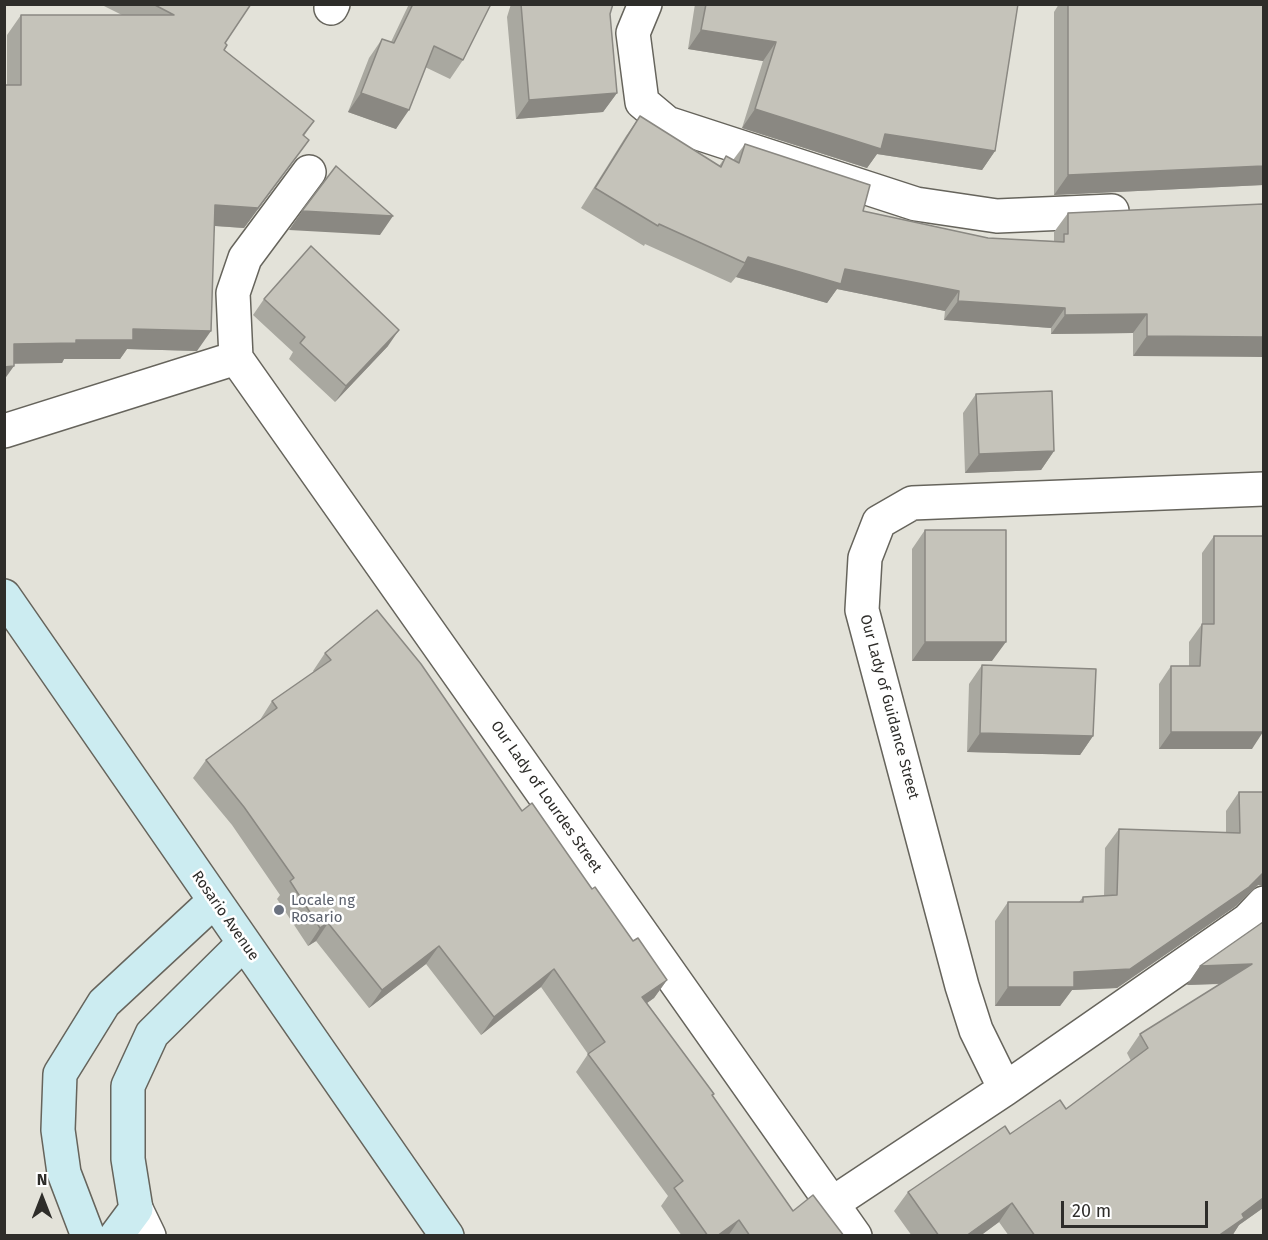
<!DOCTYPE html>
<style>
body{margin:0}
#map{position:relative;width:1268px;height:1240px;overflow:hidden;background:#e3e2d9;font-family:"Fira Sans",sans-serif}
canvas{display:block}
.frame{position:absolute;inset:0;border:6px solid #2e2d2a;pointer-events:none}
.north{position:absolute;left:12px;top:1168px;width:60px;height:60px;-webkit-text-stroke:4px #fff;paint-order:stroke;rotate:0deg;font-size:16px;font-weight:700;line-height:24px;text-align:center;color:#2e2d2a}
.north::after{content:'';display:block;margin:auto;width:21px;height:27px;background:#2e2d2a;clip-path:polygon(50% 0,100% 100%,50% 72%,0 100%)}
.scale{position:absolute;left:1061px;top:1201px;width:147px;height:27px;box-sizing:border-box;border:3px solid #2e2d2a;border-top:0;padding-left:8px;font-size:18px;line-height:21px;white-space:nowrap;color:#2e2d2a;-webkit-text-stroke:4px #fff;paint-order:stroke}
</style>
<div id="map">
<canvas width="1268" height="1240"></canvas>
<div class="frame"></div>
<div class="north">N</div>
<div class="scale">20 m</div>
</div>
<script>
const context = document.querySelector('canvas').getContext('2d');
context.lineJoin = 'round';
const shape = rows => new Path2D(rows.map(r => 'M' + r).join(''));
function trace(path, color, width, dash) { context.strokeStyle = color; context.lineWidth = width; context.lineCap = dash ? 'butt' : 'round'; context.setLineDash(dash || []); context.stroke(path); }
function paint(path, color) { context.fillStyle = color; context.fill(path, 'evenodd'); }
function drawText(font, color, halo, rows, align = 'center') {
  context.font = font + ' "Fira Sans",sans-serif'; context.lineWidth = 5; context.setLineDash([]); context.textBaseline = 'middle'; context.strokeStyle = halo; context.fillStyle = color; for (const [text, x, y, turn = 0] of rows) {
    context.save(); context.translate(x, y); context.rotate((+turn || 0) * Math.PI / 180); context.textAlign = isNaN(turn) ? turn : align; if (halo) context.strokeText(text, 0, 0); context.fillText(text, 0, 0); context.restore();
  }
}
const street = shape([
 [645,4,633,33,642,102,667,123,916,204,997,216,1112,211],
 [331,8,333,4],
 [236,358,855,1236],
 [236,358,233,293,245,258,309,172],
 [4,431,236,358],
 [1005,1089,976,1030,962,986,862,610,865,558,879,522,912,503,1264,489],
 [833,1203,1005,1089,1248,920,1264,903],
 [136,1209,149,1236]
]);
const secondary = shape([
 [4,596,447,1236],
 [88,1236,64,1173,58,1130,60,1074,104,1003,214,901],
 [116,1236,136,1209,128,1159,128,1086,152,1034,244,943]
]);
trace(street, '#66645c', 36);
trace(secondary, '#66645c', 36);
trace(street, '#fff', 33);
trace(secondary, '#ccecf1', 33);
paint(shape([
 [100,4,251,4,225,43,224,50,314,121,304,136,309,140,244,228,215,226,197,351,127,349,120,359,64,359,62,363,7,85,7,35,21,15,122,15],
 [409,4,491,4,463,60,450,79,425,67,396,129,348,112,369,58,382,39,391,42],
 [511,4,613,4,610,14,617,93,603,112,516,119,507,17],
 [695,4,1018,4,995,151,982,170,877,154,867,168,742,128,763,61,688,49],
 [1059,4,1263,4,1263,185,1054,195,1054,12],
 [640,116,719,166,726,156,733,160,745,144,863,211,988,238,1054,241,1054,232,1068,213,1263,204,1133,356,1133,333,1051,334,1051,328,944,320,945,311,837,289,827,303,736,277,731,283,645,244,644,246,581,208,626,136],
 [264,299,388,346,335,402,289,359,293,352,253,315],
 [976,394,1054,451,1041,470,965,473,963,413],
 [925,530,992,661,912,661,912,549],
 [1214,536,1252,749,1159,749,1159,684,1171,666,1189,666,1189,642,1202,624,1202,553],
 [325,653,522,811,592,889,633,941,667,980,654,998,647,1003,714,1094,712,1096,793,1211,844,1236,682,1236,661,1206,668,1196,576,1072,588,1054,541,987,481,1035,426,964,369,1008,316,941,308,946,277,899,280,895,232,825,193,778,206,760,260,720,272,701,314,672,313,671],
 [982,665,1093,736,1080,755,967,752,969,684],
 [1239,792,1263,792,1263,885,1258,885,1236,906,1117,988,1072,990,1060,1006,995,1006,995,921,1008,902,1079,902,1083,897,1104,896,1105,848,1119,829,1226,833,1226,811],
 [1263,922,1263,1208,1239,1225,1232,1236,1009,1236,999,1222,980,1236,912,1236,894,1211,908,1192,1010,1134,1066,1109,1131,1061,1127,1053,1140,1034,1221,984,1187,985,1200,966]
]), '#a9a8a0');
paint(shape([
 [701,30,776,42,763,61,688,49],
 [361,93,409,110,396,129,348,112],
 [617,93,603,112,516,119,529,100],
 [755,109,885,134,995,151,982,170,877,154,867,168,742,128],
 [309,140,244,228,202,225,215,205],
 [1263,166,1263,185,1054,195,1068,175],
 [302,211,393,216,380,235,289,230],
 [748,257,845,269,959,291,945,311,837,289,827,303,736,277,745,263],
 [958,301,1065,308,1051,328,944,320],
 [1147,314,1133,333,1051,334,1065,315],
 [133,329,211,331,197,351,127,349,120,359,64,359,62,363,4,364,14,344,76,340],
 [399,330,388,346,335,402,346,386],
 [1147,336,1263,337,1263,357,1133,356],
 [14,366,4,380,4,367],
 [1054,451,1041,470,965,473,979,454],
 [925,642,1006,642,992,661,912,661],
 [1171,732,1263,732,1252,749,1159,749],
 [980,733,1093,736,1080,755,967,752],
 [1263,873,1263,885,1258,885,1236,906,1117,988,1072,990,1060,1006,995,1006,1008,987,1074,972],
 [328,923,316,941,308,946,320,928],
 [439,946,426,964,369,1008,382,990],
 [1252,964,1239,983,1187,985,1200,966],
 [554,969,541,987,481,1035,494,1017],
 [667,980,654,998,630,1015,642,997],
 [1263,1198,1263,1208,1239,1225,1232,1236,1218,1236,1242,1214],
 [1012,1203,999,1222,980,1236,966,1236],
 [739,1220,728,1236,717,1236]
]), '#8a8882');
const building = shape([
 [153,4,251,4,225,43,227,45,224,50,314,121,303,135,309,140,258,208,215,205,211,331,133,329,133,340,76,340,76,343,14,344,14,366,4,367,4,85,21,85,21,15,174,15,153,4],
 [413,4,491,4,463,60,434,46,409,110,361,93,382,39,394,43,413,4],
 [521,4,613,4,610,14,617,93,529,100,521,4],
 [706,4,1018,4,995,151,885,134,881,149,755,109,776,42,701,30,706,4],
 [1068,4,1263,4,1263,166,1068,175,1068,4],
 [640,116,721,167,726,156,739,163,745,144,870,185,863,211,988,238,1064,242,1064,234,1068,234,1068,213,1263,204,1263,337,1147,336,1147,314,1065,315,1065,308,958,301,959,291,845,269,841,284,748,257,745,263,659,224,658,226,595,188,640,116],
 [336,166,393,216,302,211,336,166],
 [311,246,399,330,346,386,300,343,305,337,264,299,311,246],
 [1052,391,1054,451,979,454,976,394,1052,391],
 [925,530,1006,530,1006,642,925,642,925,530],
 [1214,536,1263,536,1263,732,1171,732,1171,666,1200,666,1202,624,1214,624,1214,536],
 [377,610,421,664,522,811,532,803,592,889,595,887,633,941,638,938,667,980,642,997,714,1094,712,1095,793,1211,813,1195,844,1236,750,1236,739,1220,717,1236,708,1236,674,1188,683,1181,588,1054,605,1042,554,969,494,1017,439,946,382,990,328,923,320,928,290,881,294,878,244,807,206,760,277,708,272,701,331,660,325,653,377,610],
 [982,665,1096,669,1093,736,980,733,982,665],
 [1239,792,1263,792,1263,873,1249,887,1130,969,1074,972,1074,987,1008,987,1008,902,1083,902,1083,897,1117,895,1119,829,1240,833,1239,792],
 [1263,922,1263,1198,1242,1214,1244,1218,1218,1236,1035,1236,1012,1203,966,1236,939,1236,908,1192,1005,1126,1010,1134,1060,1100,1066,1109,1148,1048,1140,1034,1252,964,1200,966,1263,922]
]);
paint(building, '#c5c3ba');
trace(building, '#8a8882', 1.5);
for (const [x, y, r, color] of [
 [279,910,6,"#6b7280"]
]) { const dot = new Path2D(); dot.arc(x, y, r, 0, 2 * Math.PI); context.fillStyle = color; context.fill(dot); trace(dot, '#fff', 2); }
drawText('15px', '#2e2d2a', '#fff', [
 ["Our Lady of Guidance Street",889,707,75],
 ["Our Lady of Lourdes Street",546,797,55],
 ["Rosario Avenue",225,916,55]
]);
drawText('15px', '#5b616d', '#fff', [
 ["Locale ng",291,901],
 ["Rosario",291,918]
], 'left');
</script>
